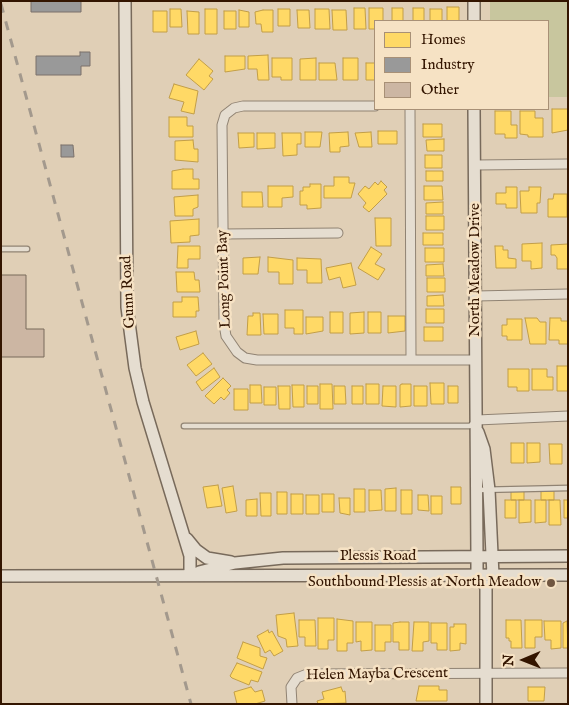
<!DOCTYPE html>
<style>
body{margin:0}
#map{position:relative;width:569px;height:705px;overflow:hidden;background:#e0cfb6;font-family:"IM FELL English",serif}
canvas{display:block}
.frame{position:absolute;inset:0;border:2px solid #331500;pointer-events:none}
.legend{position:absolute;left:374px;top:20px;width:175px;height:90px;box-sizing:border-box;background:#f6e2c4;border:1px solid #a89076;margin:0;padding:6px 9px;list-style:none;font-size:15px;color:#331500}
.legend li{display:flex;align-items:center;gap:10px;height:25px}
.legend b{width:25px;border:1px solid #a89076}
.north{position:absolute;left:499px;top:635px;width:50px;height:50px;-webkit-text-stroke:4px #f6e2c4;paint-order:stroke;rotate:269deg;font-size:14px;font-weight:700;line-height:20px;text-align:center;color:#331500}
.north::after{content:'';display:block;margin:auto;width:18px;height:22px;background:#331500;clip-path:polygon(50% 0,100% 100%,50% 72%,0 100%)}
</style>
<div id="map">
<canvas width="569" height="705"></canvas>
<div class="frame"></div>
<ul class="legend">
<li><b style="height:14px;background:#ffd966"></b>Homes</li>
<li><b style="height:14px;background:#999"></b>Industry</li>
<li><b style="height:14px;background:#ccb6a3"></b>Other</li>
</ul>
<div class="north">N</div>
</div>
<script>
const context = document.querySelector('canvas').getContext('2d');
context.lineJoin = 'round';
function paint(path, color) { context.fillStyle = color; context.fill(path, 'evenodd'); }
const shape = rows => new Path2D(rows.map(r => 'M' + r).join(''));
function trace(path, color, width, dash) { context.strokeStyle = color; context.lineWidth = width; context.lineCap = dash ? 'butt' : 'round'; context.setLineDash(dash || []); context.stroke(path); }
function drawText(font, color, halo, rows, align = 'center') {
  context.font = font + ' "IM FELL English",serif'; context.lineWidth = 5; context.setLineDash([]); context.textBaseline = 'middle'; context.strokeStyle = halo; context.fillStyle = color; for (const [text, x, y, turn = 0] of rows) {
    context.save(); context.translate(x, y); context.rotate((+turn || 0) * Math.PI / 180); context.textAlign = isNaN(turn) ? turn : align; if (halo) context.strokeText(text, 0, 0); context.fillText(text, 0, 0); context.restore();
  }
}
paint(shape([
 [490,1,568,1,568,97,548,97,548,21,490,21]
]), '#c8c69e');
const homes = shape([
 [447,7,459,7,459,21,447,21,447,7],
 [354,8,365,8,366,29,354,29,354,8],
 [369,8,383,8,383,21,375,21,375,29,369,29,369,8],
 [392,8,403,8,403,21,392,21,392,8],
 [413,8,424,8,424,21,413,21,413,8],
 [170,9,181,9,182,27,170,27,170,9],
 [205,9,217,9,217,34,205,34,205,9],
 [278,9,290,9,290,26,278,26,278,9],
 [315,9,329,9,330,29,315,29,315,9],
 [430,9,442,9,442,21,430,21,430,9],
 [239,10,249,12,249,27,239,27,239,10],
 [263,10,273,10,273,32,262,32,261,24,256,24,255,12,263,10],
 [297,10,309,10,310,28,298,28,297,10],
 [332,10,346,10,347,30,333,30,332,10],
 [153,11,167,11,167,32,153,32,153,11],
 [187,11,199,12,199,34,188,34,187,11],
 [224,11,236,11,236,29,224,29,224,11],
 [268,55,269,80,258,80,257,69,248,69,248,56,268,55],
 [225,56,245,56,245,69,225,72,225,56],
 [272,58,292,58,292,80,281,80,281,77,272,77,272,58],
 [316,58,316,80,300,80,300,59,316,58],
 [343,58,358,58,358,80,343,80,343,58],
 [199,59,213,71,209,76,213,79,204,90,186,75,199,59],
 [319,63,335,63,337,80,319,80,319,63],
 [366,63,375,63,375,80,366,80,366,63],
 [174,84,198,91,194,114,181,111,184,102,169,98,174,84],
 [552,109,568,109,568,130,552,133,552,109],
 [495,111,511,111,511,125,517,125,517,138,505,138,505,134,495,134,495,111],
 [520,111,535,111,535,118,543,118,543,137,528,137,528,135,520,134,520,111],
 [169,117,187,117,187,126,193,126,193,137,169,137,169,117],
 [423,124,442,124,442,137,423,137,423,124],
 [378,131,397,131,397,144,378,144,378,131],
 [305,132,322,132,320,147,305,147,305,132],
 [348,132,349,146,340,147,340,152,330,152,329,133,348,132],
 [371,132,372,147,359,147,355,133,371,132],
 [238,133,254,133,254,147,239,148,238,133],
 [257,133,275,133,275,148,257,149,257,133],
 [282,133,301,133,301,144,297,144,297,155,283,156,282,133],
 [444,139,444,151,427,151,426,140,444,139],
 [193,140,194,149,198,149,198,162,175,160,175,141,193,140],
 [425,155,442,155,442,168,425,168,425,155],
 [183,169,193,169,193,179,199,179,199,189,172,189,172,171,183,169],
 [426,171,443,171,443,181,426,181,426,171],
 [334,177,349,177,349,183,355,183,351,198,324,198,324,186,334,186,334,177],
 [381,181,387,187,384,190,387,194,369,212,363,207,366,203,358,194,365,186,369,189,375,182,378,185,381,181],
 [310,184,321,184,321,208,307,209,307,205,300,205,300,191,303,191,303,187,310,187,310,184],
 [268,186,293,186,293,197,282,198,282,207,268,207,268,186],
 [424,186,442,186,443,200,424,200,424,186],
 [506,187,517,187,517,208,506,208,506,204,496,204,496,193,506,193,506,187],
 [529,187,541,187,540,203,537,203,537,213,521,213,520,191,529,191,529,187],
 [242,192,262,192,263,207,242,207,242,192],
 [554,194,567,194,567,217,548,217,548,199,553,199,554,194],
 [198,195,198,207,193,209,193,216,175,216,174,197,198,195],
 [443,202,443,214,426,214,426,203,443,202],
 [426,216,444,216,444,230,426,230,426,216],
 [375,218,391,218,391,246,376,246,375,218],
 [199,219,199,235,190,236,190,242,171,243,170,221,199,219],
 [423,233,443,233,443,245,423,245,423,233],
 [542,243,542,268,531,269,531,261,522,261,522,244,542,243],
 [568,244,568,269,557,269,557,258,555,255,551,255,551,245,568,244],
 [178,246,200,246,200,259,188,259,188,268,177,268,178,246],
 [495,246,503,246,503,250,508,250,508,258,516,259,516,268,496,268,495,246],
 [371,247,382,254,375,264,385,269,378,280,358,268,371,247],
 [425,248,444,248,444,262,425,262,425,248],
 [260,257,258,274,243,274,243,258,260,257],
 [268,257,293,260,293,284,279,284,279,272,268,272,268,257],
 [297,258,321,259,322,283,307,283,307,270,297,270,297,258],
 [351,263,356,285,343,288,340,277,329,280,326,268,351,263],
 [443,264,444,276,426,276,426,265,443,264],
 [176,272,194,272,195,280,199,280,200,292,177,292,176,272],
 [427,278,445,278,445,292,427,292,427,278],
 [443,295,444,306,427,306,427,296,443,295],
 [182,297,198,297,199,311,196,311,196,317,173,317,173,302,182,302,182,297],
 [426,309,444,309,444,323,426,323,426,309],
 [285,310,303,310,303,334,294,334,294,328,285,328,285,310],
 [330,312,343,312,343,333,330,333,330,312],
 [364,312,364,333,350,334,350,313,364,312],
 [368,312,381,312,381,333,368,333,368,312],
 [253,313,260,313,261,335,247,335,248,316,253,316,253,313],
 [263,314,278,314,278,334,264,334,263,314],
 [388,316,405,316,405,331,388,333,388,316],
 [306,317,323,317,323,331,306,334,306,317],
 [525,318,537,318,540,322,546,322,546,344,530,344,525,318],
 [550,318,561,318,561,321,568,321,568,344,559,344,559,340,549,340,550,318],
 [507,319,522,319,522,340,507,340,507,336,502,336,502,325,507,325,507,319],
 [424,327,443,327,443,341,424,341,424,327],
 [196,331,199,344,180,350,176,337,196,331],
 [203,353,212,364,196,376,187,365,203,353],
 [557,366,568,366,568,391,557,391,557,366],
 [214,368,220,377,202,391,196,382,214,368],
 [508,369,529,369,529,391,517,391,517,387,508,387,508,369],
 [532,369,547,369,547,377,553,377,553,390,532,390,532,369],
 [223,378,231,386,227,390,230,393,224,400,221,397,214,404,205,396,223,378],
 [430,383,444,383,444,404,431,404,430,383],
 [320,384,332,384,333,409,320,409,320,384],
 [366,384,379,384,379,404,366,404,366,384],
 [402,384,411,384,411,406,400,407,400,385,402,384],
 [250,385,261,385,262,403,250,403,250,385],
 [292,385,304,385,304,407,293,407,292,385],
 [278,386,290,386,290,409,279,409,278,386],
 [307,386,318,386,318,404,307,404,307,386],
 [334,386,345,386,346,404,334,404,334,386],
 [352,386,363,386,363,404,352,404,352,386],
 [383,386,396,386,396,407,382,406,383,386],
 [414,386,427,386,427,406,414,406,414,386],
 [448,386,458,386,458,403,448,403,448,386],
 [264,387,276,387,276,405,264,405,264,387],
 [234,389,248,389,248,410,234,410,234,389],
 [511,443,524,443,524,463,511,463,511,443],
 [527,443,540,443,540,462,527,463,527,443],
 [549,444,562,444,562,464,550,464,549,444],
 [218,485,222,506,207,508,203,487,218,485],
 [233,486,237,511,226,513,222,488,233,486],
 [451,487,461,487,461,504,451,504,451,487],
 [396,488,396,511,385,511,385,489,396,488],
 [354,489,365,489,365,512,354,512,354,489],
 [369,490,381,490,382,510,369,511,369,490],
 [401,490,412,490,412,514,401,514,401,490],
 [524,490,524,500,511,500,511,491,524,490],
 [541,491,554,491,554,500,541,500,541,491],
 [277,492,287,492,287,514,277,514,277,492],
 [260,493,271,493,271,516,261,516,260,493],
 [291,494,303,494,303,514,291,514,291,494],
 [322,494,334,494,334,512,322,512,322,494],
 [306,495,319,495,319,514,306,514,306,495],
 [418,495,428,495,429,511,418,510,418,495],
 [431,496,442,496,442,514,431,514,431,496],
 [339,498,350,498,350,515,340,513,339,498],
 [257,499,257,516,246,516,246,500,257,499],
 [505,500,516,500,516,518,505,518,505,500],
 [519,500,531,500,531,522,519,523,519,500],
 [535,500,546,500,546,522,535,523,535,500],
 [549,500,560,500,561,525,549,525,549,500],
 [564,500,568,500,568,518,564,518,564,500],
 [294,613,298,646,287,647,286,639,278,636,276,615,294,613],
 [318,618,334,618,334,640,328,640,328,649,318,649,318,618],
 [337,619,353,621,353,643,347,643,347,651,337,651,337,619],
 [299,620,315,620,316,646,305,646,305,637,299,637,299,620],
 [506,620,521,620,522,648,511,648,511,641,509,641,509,638,506,638,506,620],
 [525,620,542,620,542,637,535,637,535,648,525,648,525,620],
 [544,621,561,621,561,648,551,649,551,640,545,640,544,621],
 [567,621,568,648,563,648,563,623,567,621],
 [356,622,372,622,372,650,361,651,361,641,356,642,356,622],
 [400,622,409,622,409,650,399,650,399,642,393,642,393,623,400,622],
 [414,622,429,622,429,641,423,642,423,651,412,651,414,622],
 [431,623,447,623,447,650,437,650,437,643,431,643,431,623],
 [454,624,466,624,466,644,460,643,460,650,450,651,450,627,454,627,454,624],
 [375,625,391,625,391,642,385,642,385,651,375,651,375,625],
 [268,630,269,633,272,631,283,651,274,656,270,650,265,653,257,636,268,630],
 [243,642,260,648,260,656,267,658,263,669,237,658,243,642],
 [237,663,262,672,258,682,251,680,249,685,232,678,230,676,237,663],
 [419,686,439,686,439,690,447,690,447,701,416,701,419,686],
 [251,687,255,692,262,690,265,701,255,704,237,704,234,692,251,687],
 [341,687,343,692,345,691,346,703,318,704,317,701,324,699,322,692,341,687],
 [528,687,545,687,544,701,528,701,528,687]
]);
paint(homes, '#ffd966');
trace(homes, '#c29e47', 1);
const industry = shape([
 [31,1,81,1,81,12,31,12,31,1],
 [80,52,90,52,90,66,81,66,81,75,36,75,36,56,80,56,80,52],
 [61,145,73,145,74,157,61,157,61,145]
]);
paint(industry, '#999');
trace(industry, '#7a716b', 1);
const building = shape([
 [1,275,26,275,26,329,44,329,44,357,1,357,1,275]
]);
paint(building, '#ccb6a3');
trace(building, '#786a5b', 1);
const lane = shape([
 [1,249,27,249],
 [184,426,470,426,474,422],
 [477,490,568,488]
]);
const street = shape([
 [375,106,243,106,234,108,225,115,222,125,224,324,226,336,237,352,245,358,257,360,476,360],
 [410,109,411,360],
 [476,165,568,164],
 [223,234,338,233],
 [476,296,568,294],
 [477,420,568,416],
 [292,704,291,687,297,678,307,674,568,673]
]);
const secondary = shape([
 [125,1,127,307,135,368,143,402,190,556,190,575],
 [474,1,474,21],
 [474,109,477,557,477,575,486,587],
 [478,432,484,449,489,490,493,576],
 [187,539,196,550,207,558,231,562],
 [199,572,235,563,283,558,568,556],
 [1,576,568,575],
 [486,704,486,587,489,582]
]);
trace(lane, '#908373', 7);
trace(street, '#908373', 11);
trace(secondary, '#786a5b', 14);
trace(lane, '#e5ddd0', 4.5);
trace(street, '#e5ddd0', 9);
trace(secondary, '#e5ddd0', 11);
trace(shape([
 [1,4,191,704]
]), '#a3998d', 3, [9, 9]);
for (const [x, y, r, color] of [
 [551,583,5,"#705640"]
]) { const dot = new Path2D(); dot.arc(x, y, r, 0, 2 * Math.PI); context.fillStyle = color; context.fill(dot); trace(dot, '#f6e2c4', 2); }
drawText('15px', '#331500', '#f6e2c4', [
 ["North Meadow Drive",476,270,-90],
 ["Long Point Bay",225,279,-92],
 ["Gunn Road",129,292,-93],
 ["Plessis Road",378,557],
 ["Helen Mayba Crescent",377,675,-1]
]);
drawText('15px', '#331500', '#f6e2c4', [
 ["Southbound Plessis at North Meadow",541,583]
], 'right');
</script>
